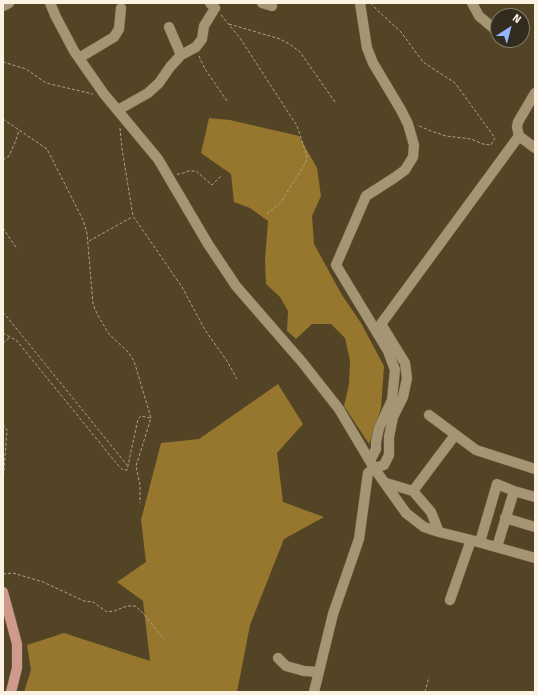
<!DOCTYPE html>
<style>
body{margin:0}
#map{position:relative;width:538px;height:695px;overflow:hidden;background:#534425;font-family:"Fira Sans",sans-serif}
canvas{display:block}
.frame{position:absolute;inset:0;border:4px solid #fbf2e1;pointer-events:none}
.north{position:absolute;left:490px;top:8px;width:40px;height:40px;box-sizing:border-box;background:#332c1e;border:1px solid #837b6c;border-radius:50%;rotate:36deg;font-size:11px;font-weight:700;line-height:16px;text-align:center;color:#fbf2e1}
.north::after{content:'';display:block;margin:auto;width:14px;height:18px;background:#94b7fd;clip-path:polygon(50% 0,100% 100%,50% 72%,0 100%)}
</style>
<div id="map">
<canvas width="538" height="695"></canvas>
<div class="frame"></div>
<div class="north">N</div>
</div>
<script>
const context = document.querySelector('canvas').getContext('2d');
context.lineJoin = 'round';
function paint(path, color) { context.fillStyle = color; context.fill(path, 'evenodd'); }
const shape = rows => new Path2D(rows.map(r => 'M' + r).join(''));
function trace(path, color, width, dash) { context.strokeStyle = color; context.lineWidth = width; context.lineCap = dash ? 'butt' : 'round'; context.setLineDash(dash || []); context.stroke(path); }
paint(shape([
 [209,118,230,120,299,136,317,168,321,196,312,216,314,244,342,295,361,323,384,366,381,408,369,444,344,406,349,384,350,361,345,338,331,324,312,324,296,339,287,331,288,311,280,297,266,284,265,261,268,221,250,208,234,202,231,174,201,153],
 [278,384,303,424,277,453,283,502,324,517,284,539,250,625,237,692,24,692,31,670,27,645,64,633,150,661,143,601,117,582,146,562,141,520,161,443,199,439]
]), '#97762e');
const minor = shape([
 [50,3,56,17,74,51,104,94,158,159,208,244,236,286,302,362,339,409,374,468,406,513,424,527,439,532,471,540,535,558],
 [262,3,272,6],
 [360,3,367,48,373,63,401,110,408,124,414,145,413,157,405,170,394,178,366,196,336,265,388,351,395,370,392,400,379,428,376,442,376,449,370,461],
 [472,3,479,16,498,32],
 [3,6,9,3],
 [169,27,181,55],
 [79,58,114,37,119,29,121,8],
 [118,110,148,93,159,83,170,67,181,55,196,47,202,39,204,26,215,8,210,3],
 [519,136,517,127,518,122,535,93],
 [429,415,476,450,535,469],
 [386,483,413,491,455,435],
 [413,491,431,512,439,532],
 [514,491,535,497],
 [505,518,535,527],
 [480,542,497,484,514,491,497,547],
 [450,600,471,540],
 [278,658,286,666,304,671,319,672],
 [314,692,333,614,359,539,368,473,374,468,384,465,389,455,389,437,393,417,403,397,407,378,405,363,381,324,519,136,535,148]
]);
const major = shape([
 [3,592,17,644,17,668,11,692]
]);
trace(minor, '#6f6247', 11);
trace(major, '#6f6247', 11);
trace(shape([
 [371,3,377,10,401,32,423,62,455,83,495,138,491,145,483,144,471,139,446,136,431,131,417,125],
 [221,15,240,38,297,126,307,156,306,162,281,202,266,215],
 [229,24,280,39,291,45,300,52,335,102],
 [199,56,205,69,227,101],
 [3,62,26,69,46,83,93,94],
 [3,119,47,149,83,220,87,233,93,304,97,314,109,334,128,352,134,361,151,418,136,466,140,485,140,503],
 [120,128,122,149,133,216,182,287,205,330,227,361,237,379],
 [3,160,9,156,16,140,19,130],
 [177,174,181,174,188,171,196,171,212,185,221,176],
 [3,228,17,249],
 [89,241,132,217],
 [3,312,127,465],
 [3,333,17,341,117,464,123,470,127,470,138,419,141,416,150,418],
 [3,343,9,338],
 [3,424,7,430,3,483],
 [3,574,13,573,43,582,84,601,93,602,107,612,114,611,127,606,135,606,142,612,164,639],
 [425,692,429,677]
]), '#afa38c', 1, [3, 2]);
trace(minor, '#a69574', 10);
trace(major, '#cf9a8a', 10);
</script>
